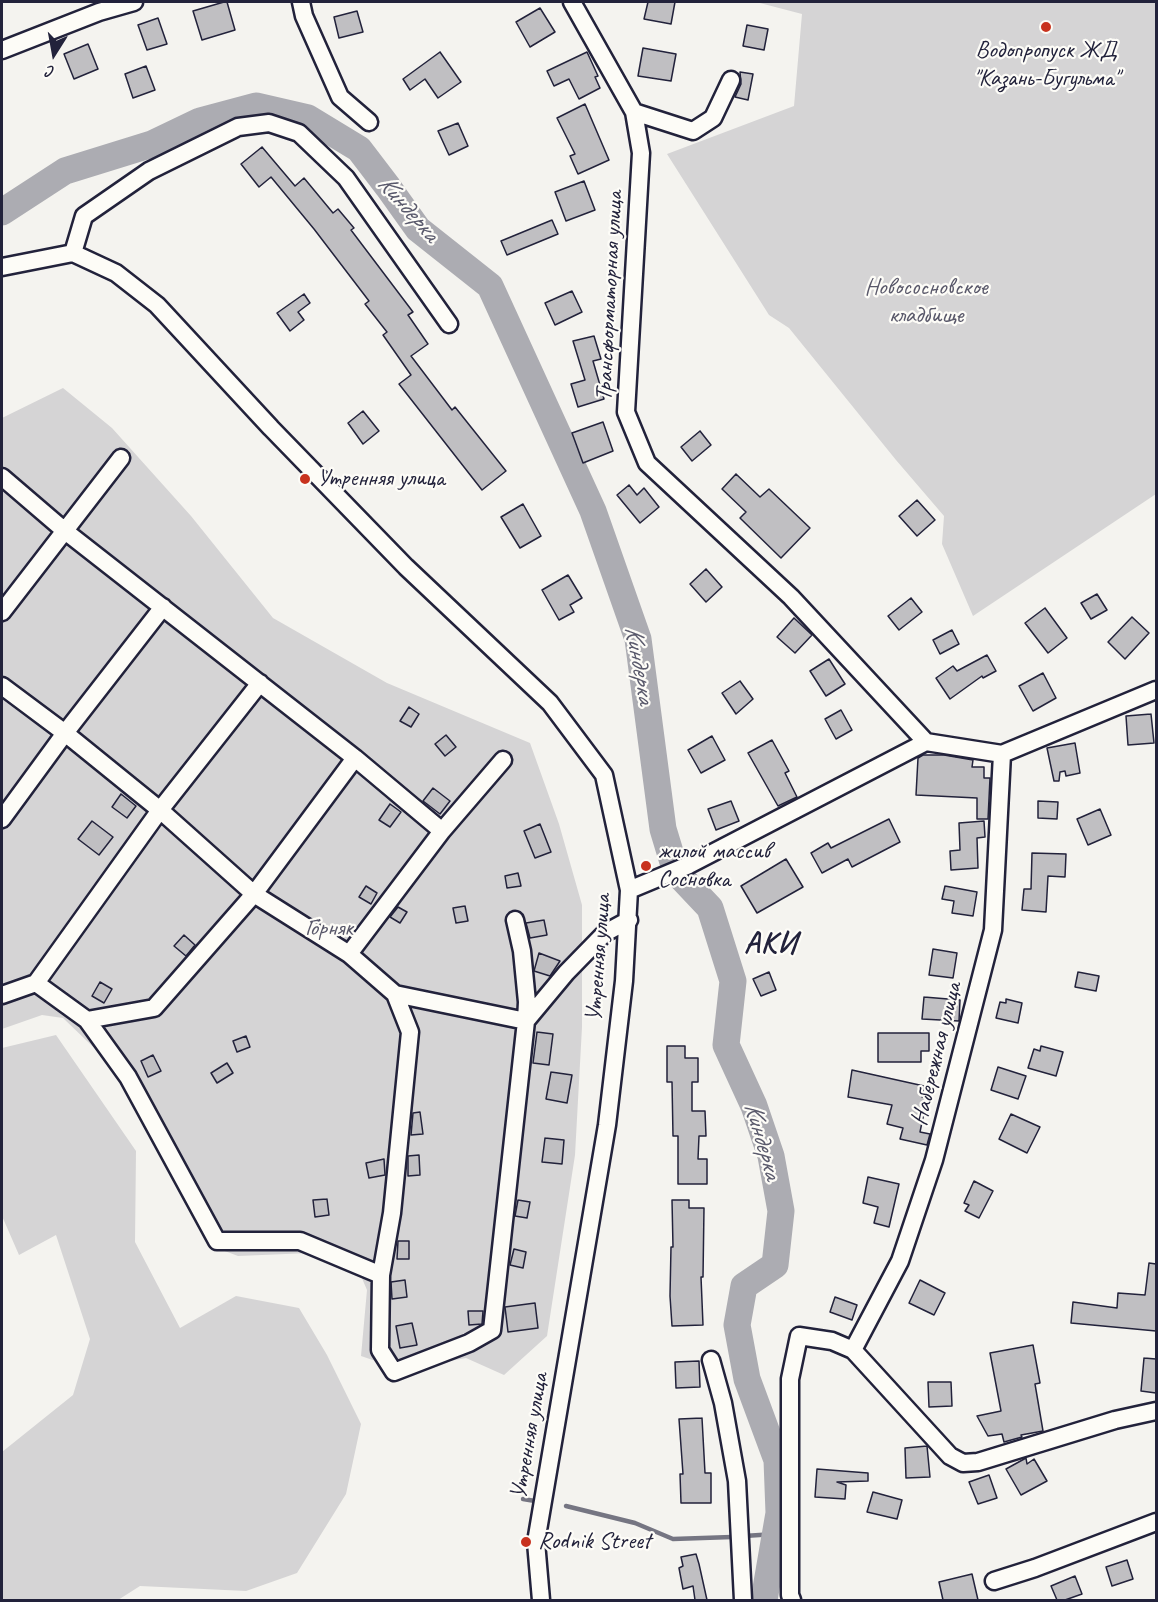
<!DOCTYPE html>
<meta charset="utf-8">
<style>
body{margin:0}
#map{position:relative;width:1158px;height:1602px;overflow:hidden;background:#f4f3ef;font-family:Caveat,sans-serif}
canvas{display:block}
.frame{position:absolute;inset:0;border:3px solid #22223b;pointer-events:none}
.north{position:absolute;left:24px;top:24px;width:60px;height:60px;-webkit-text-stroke:4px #fdfcf7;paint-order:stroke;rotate:191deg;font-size:16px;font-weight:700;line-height:24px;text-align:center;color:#22223b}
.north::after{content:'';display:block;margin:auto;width:21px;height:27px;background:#22223b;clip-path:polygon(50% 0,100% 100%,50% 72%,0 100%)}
</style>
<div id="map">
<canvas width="1158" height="1602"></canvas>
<div class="frame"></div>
<div class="north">С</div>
</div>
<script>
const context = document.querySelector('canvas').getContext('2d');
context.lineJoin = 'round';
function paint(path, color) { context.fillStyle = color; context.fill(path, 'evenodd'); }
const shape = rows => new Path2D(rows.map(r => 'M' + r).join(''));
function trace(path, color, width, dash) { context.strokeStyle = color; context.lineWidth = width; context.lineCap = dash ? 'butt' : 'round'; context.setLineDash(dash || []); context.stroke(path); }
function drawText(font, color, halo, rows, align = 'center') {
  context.font = font + ' Caveat,sans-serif'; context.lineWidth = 4.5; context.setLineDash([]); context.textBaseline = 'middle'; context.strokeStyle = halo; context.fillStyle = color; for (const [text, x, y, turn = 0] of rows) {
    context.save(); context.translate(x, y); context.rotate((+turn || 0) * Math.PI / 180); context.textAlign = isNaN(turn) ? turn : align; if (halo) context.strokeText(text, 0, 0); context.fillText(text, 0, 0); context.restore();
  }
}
paint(shape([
 [756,2,1156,2,1156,494,973,616,942,544,944,516,896,460,789,328,769,315,667,154,794,106,802,14],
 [63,388,112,428,191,516,273,618,387,683,530,743,559,824,582,905,582,1027,575,1155,547,1336,504,1375,466,1358,402,1370,361,1356,367,1290,361,1276,310,1253,238,1256,222,1250,189,1180,139,1091,63,1018,42,1015,2,1029,2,418],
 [56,1035,136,1151,135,1242,180,1328,236,1296,299,1308,327,1355,361,1424,346,1494,297,1573,246,1591,140,1586,118,1600,2,1600,2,1452,73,1395,90,1339,56,1235,19,1255,2,1216,2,1048]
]), '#d5d4d5');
trace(shape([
 [523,1499,535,1501],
 [566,1506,635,1523,673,1539,732,1537],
 [744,1536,775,1534]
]), '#757582', 4.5);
trace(shape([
 [2,212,65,171,152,144,200,121,256,106,308,118,359,149,388,187,418,229,490,286,593,511,638,639,663,829,676,872,710,908,733,981,726,1045,754,1106,771,1156,781,1211,775,1265,744,1286,737,1325,747,1379,777,1460,779,1513,764,1600]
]), '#acacb2', 27);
const building = shape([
 [224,2,227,2,235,30,202,40,193,11,224,2],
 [648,2,675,2,671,24,644,19,648,2],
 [540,8,555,32,530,47,516,22,540,8],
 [357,11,363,32,339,38,334,17,357,11],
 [158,18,167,44,147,50,138,25,158,18],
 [747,25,768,29,764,50,743,46,747,25],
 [88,44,98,69,74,79,64,54,88,44],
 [643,48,676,54,671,81,638,76,643,48],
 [440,52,461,82,438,98,425,79,410,90,403,79,440,52],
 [587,52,598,76,595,77,600,88,579,99,569,79,554,86,547,71,587,52],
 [146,66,155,90,133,98,125,74,146,66],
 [740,72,753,74,748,100,735,97,741,84,740,72],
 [585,104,609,160,578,174,570,156,575,154,557,118,585,104],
 [458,123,468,146,449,155,438,131,458,123],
 [262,147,295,186,304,178,333,213,338,209,354,228,351,230,413,312,408,315,428,344,411,356,452,410,455,407,506,471,482,490,399,384,411,375,383,335,387,332,365,304,369,301,314,229,271,177,259,187,241,164,262,147],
 [584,181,595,210,566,221,555,192,584,181],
 [552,220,558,234,507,255,501,241,552,220],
 [572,291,582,312,555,325,545,303,572,291],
 [304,294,310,303,298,312,304,320,290,331,277,313,304,294],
 [594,336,601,359,593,361,604,399,578,407,571,384,585,380,573,341,594,336],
 [363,411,379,431,363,444,348,423,363,411],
 [603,422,613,451,583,463,572,433,603,422],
 [700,431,711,445,692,461,681,447,700,431],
 [736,474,760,497,769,489,810,528,781,558,740,518,746,512,722,489,736,474],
 [629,485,637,495,644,488,659,507,640,523,617,495,629,485],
 [917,500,935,520,917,536,899,516,917,500],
 [523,504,541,536,520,548,501,517,523,504],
 [706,569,722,587,706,602,690,584,706,569],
 [568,575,582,598,570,605,574,612,559,620,542,590,568,575],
 [1097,594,1107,610,1091,619,1081,603,1097,594],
 [911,598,922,612,899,630,888,616,911,598],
 [1045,608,1067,638,1048,653,1025,623,1045,608],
 [1132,617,1149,633,1125,659,1108,642,1132,617],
 [794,618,812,635,795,653,777,637,794,618],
 [952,630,959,644,940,654,933,640,952,630],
 [987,655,996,671,983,678,982,676,950,699,936,678,953,666,957,671,987,655],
 [829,659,845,684,826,696,810,671,829,659],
 [1043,673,1056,698,1033,711,1019,686,1043,673],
 [740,681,753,699,736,714,722,693,740,681],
 [409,707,419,714,411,727,400,721,409,707],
 [841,710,852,730,836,739,825,719,841,710],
 [1151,714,1154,743,1128,745,1126,716,1151,714],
 [446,735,456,747,445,756,435,744,446,735],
 [712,736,725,760,701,773,688,750,712,736],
 [772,740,789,771,785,773,797,797,778,806,748,753,772,740],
 [1075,743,1080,773,1066,776,1065,771,1060,772,1059,781,1054,781,1047,748,1075,743],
 [923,755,944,755,973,760,972,767,984,767,984,778,990,778,988,819,977,819,977,798,916,795,918,758,923,755],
 [433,788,450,801,440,814,423,801,433,788],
 [121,794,136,806,127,818,112,807,121,794],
 [731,801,739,821,716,830,708,809,731,801],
 [1038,801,1058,802,1057,819,1038,818,1038,801],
 [390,804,401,812,390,827,379,820,390,804],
 [1100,809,1111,835,1088,845,1077,819,1100,809],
 [889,819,900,842,852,867,848,859,822,873,811,853,828,843,831,848,889,819],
 [92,821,113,837,99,855,78,839,92,821],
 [984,821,985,837,977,838,978,868,951,870,950,851,960,850,959,823,984,821],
 [540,824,551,852,535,858,524,831,540,824],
 [1032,853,1066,854,1065,877,1048,876,1046,912,1022,910,1024,889,1031,889,1032,853],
 [786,859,803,887,757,913,741,886,786,859],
 [518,873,521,886,507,888,505,876,518,873],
 [366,886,377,893,371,904,359,897,366,886],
 [945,886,977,892,973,916,952,913,954,901,942,899,945,886],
 [465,906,468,921,456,923,453,908,465,906],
 [398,907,407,912,400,923,390,917,398,907],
 [544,920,547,935,530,938,526,923,544,920],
 [184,935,195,945,186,956,174,946,184,935],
 [933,949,957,953,953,978,929,975,933,949],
 [539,953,560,961,550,976,534,971,539,953],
 [769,972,776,990,761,996,753,979,769,972],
 [1078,972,1099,976,1096,991,1075,987,1078,972],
 [100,982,112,989,104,1003,92,996,100,982],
 [924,997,960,1000,959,1021,922,1019,924,997],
 [1006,999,1022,1003,1018,1023,996,1018,1000,1002,1006,1003,1006,999],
 [537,1032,553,1034,549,1065,533,1063,537,1032],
 [878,1033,929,1033,929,1051,921,1051,921,1062,878,1062,878,1033],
 [246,1036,250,1047,237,1052,233,1041,246,1036],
 [667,1046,685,1046,685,1058,698,1058,698,1082,692,1082,692,1111,705,1111,706,1136,699,1136,698,1159,707,1159,707,1184,678,1184,678,1136,673,1136,672,1082,667,1082,667,1046],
 [1041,1046,1063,1052,1056,1076,1028,1068,1034,1049,1040,1051,1041,1046],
 [153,1055,161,1071,148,1077,141,1061,153,1055],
 [227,1063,233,1073,217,1083,211,1073,227,1063],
 [998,1067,1026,1076,1018,1099,991,1090,998,1067],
 [852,1070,924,1086,922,1097,927,1098,920,1132,930,1134,927,1145,900,1139,903,1128,887,1124,892,1105,848,1097,852,1070],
 [551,1072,572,1075,567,1103,546,1099,551,1072],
 [420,1112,423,1134,411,1135,413,1113,420,1112],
 [1011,1114,1040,1127,1027,1153,999,1139,1011,1114],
 [545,1138,564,1140,562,1164,542,1162,545,1138],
 [419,1155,420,1175,408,1176,408,1156,419,1155],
 [384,1159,385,1175,369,1178,366,1163,384,1159],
 [868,1177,899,1184,889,1227,874,1223,878,1207,863,1203,868,1177],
 [974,1181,993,1191,979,1218,965,1211,969,1205,964,1203,974,1181],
 [327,1199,329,1215,315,1217,313,1200,327,1199],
 [518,1200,530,1202,527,1218,515,1216,518,1200],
 [672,1200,689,1200,689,1208,704,1208,703,1277,701,1277,703,1325,672,1326,670,1296,671,1247,673,1247,672,1200],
 [398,1241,409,1241,409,1259,397,1259,398,1241],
 [514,1249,526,1252,523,1268,510,1265,514,1249],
 [1149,1263,1156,1264,1156,1331,1071,1323,1073,1302,1117,1308,1118,1293,1145,1295,1149,1263],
 [405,1280,407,1297,392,1299,391,1282,405,1280],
 [920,1280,945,1293,934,1315,909,1303,920,1280],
 [835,1297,857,1305,852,1320,830,1312,835,1297],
 [535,1303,538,1328,508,1332,505,1307,535,1303],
 [468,1311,483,1311,482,1324,469,1325,468,1311],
 [412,1323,417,1345,400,1348,396,1326,412,1323],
 [1033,1345,1040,1383,1035,1384,1043,1431,1021,1435,1022,1437,1004,1442,1002,1434,988,1436,977,1416,1001,1411,990,1353,1033,1345],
 [1144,1358,1156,1359,1156,1393,1141,1391,1144,1358],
 [699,1361,700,1387,676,1388,675,1362,699,1361],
 [928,1382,951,1382,952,1406,929,1407,928,1382],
 [702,1418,705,1473,711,1473,711,1503,681,1503,680,1474,683,1474,679,1419,702,1418],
 [927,1446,930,1477,906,1478,905,1448,927,1446],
 [1026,1458,1027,1464,1034,1459,1047,1481,1021,1495,1006,1469,1026,1458],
 [817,1469,868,1473,868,1481,837,1482,846,1485,845,1499,815,1497,817,1469],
 [989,1475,997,1498,978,1504,969,1482,989,1475],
 [873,1492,902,1500,897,1519,867,1512,873,1492],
 [696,1554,699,1564,707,1600,695,1600,693,1586,683,1589,679,1568,683,1566,681,1557,696,1554],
 [1127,1560,1133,1579,1112,1586,1106,1567,1127,1560],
 [972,1574,978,1600,943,1600,939,1582,972,1574],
 [1075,1576,1082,1594,1065,1600,1057,1600,1051,1586,1075,1576]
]);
paint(building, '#c0bfc2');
trace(building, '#22223b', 1.5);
const minor = shape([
 [301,2,304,16,340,97,369,122],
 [572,2,634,112,641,153,626,412,647,463,791,597,926,742],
 [2,50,99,12,134,2],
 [634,112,693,131,713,118,731,80],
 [73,253,116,273,157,305,271,428,406,567,550,703,604,775,629,890,624,981,607,1125,536,1542,541,1600],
 [73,253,84,216,149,171,238,127,269,123,299,133,346,178,449,324],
 [2,267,73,253],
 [2,477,65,531,355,758,442,831,349,954],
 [2,612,121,458],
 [2,686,65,733,160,810,254,894,349,954,395,994,410,1032,392,1213,381,1275,380,1350,394,1372,469,1343,492,1330,526,1021,566,973,605,933,629,920],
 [2,819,65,733,163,607],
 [442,831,503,760],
 [629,890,689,865,926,742,1002,754,1156,690],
 [36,983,160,810,260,683],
 [395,994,526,1021,527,1002,522,951,515,920],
 [2,995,36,983,87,1020,128,1077,217,1241,300,1241,381,1275],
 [87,1020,154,1008,254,894,355,758],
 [853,1350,900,1261,934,1160,993,930,1002,754],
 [711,1360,723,1403,737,1481,743,1600],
 [994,1581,1035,1568,1156,1522],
 [792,1600,790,1595,790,1379,799,1336,832,1341,853,1350,950,1456,963,1463,978,1462,1115,1420,1156,1411]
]);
trace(minor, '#22223b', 21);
trace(minor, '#fdfcf7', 16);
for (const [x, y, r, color] of [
 [1046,27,6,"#c8321e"],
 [305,479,6,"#c8321e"],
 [646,866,6,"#c8321e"],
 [526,1542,6,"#c8321e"]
]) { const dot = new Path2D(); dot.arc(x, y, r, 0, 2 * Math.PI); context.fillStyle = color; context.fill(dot); trace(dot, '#fdfcf7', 2); }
drawText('24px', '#22223b', '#fdfcf7', [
 ["Водопропуск ЖД",1046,51,"center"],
 ["\"Казань-Бугульма\"",1046,79,"center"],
 ["Утренняя улица",317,479],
 ["жилой массив",658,852],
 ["Сосновка",658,880],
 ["Rodnik Street",538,1542]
], 'left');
drawText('24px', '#585769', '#fdfcf7', [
 ["Новососновское",926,288],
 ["кладбище",926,316],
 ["Горняк",329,929]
]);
drawText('24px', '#22223b', '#fdfcf7', [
 ["Трансформаторная улица",610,296,-87],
 ["Утренняя улица",599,958,-86],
 ["Набережная улица",937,1054,-76],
 ["Утренняя улица",530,1436,-80]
]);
drawText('italic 26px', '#59596b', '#fdfcf7', [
 ["Киндерка",408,209,49],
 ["Киндерка",639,665,80],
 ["Киндерка",762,1141,74]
]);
context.letterSpacing = '1.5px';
drawText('bold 30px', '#22223b', '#fdfcf7', [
 ["АКИ",771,944]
]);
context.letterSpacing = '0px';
</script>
